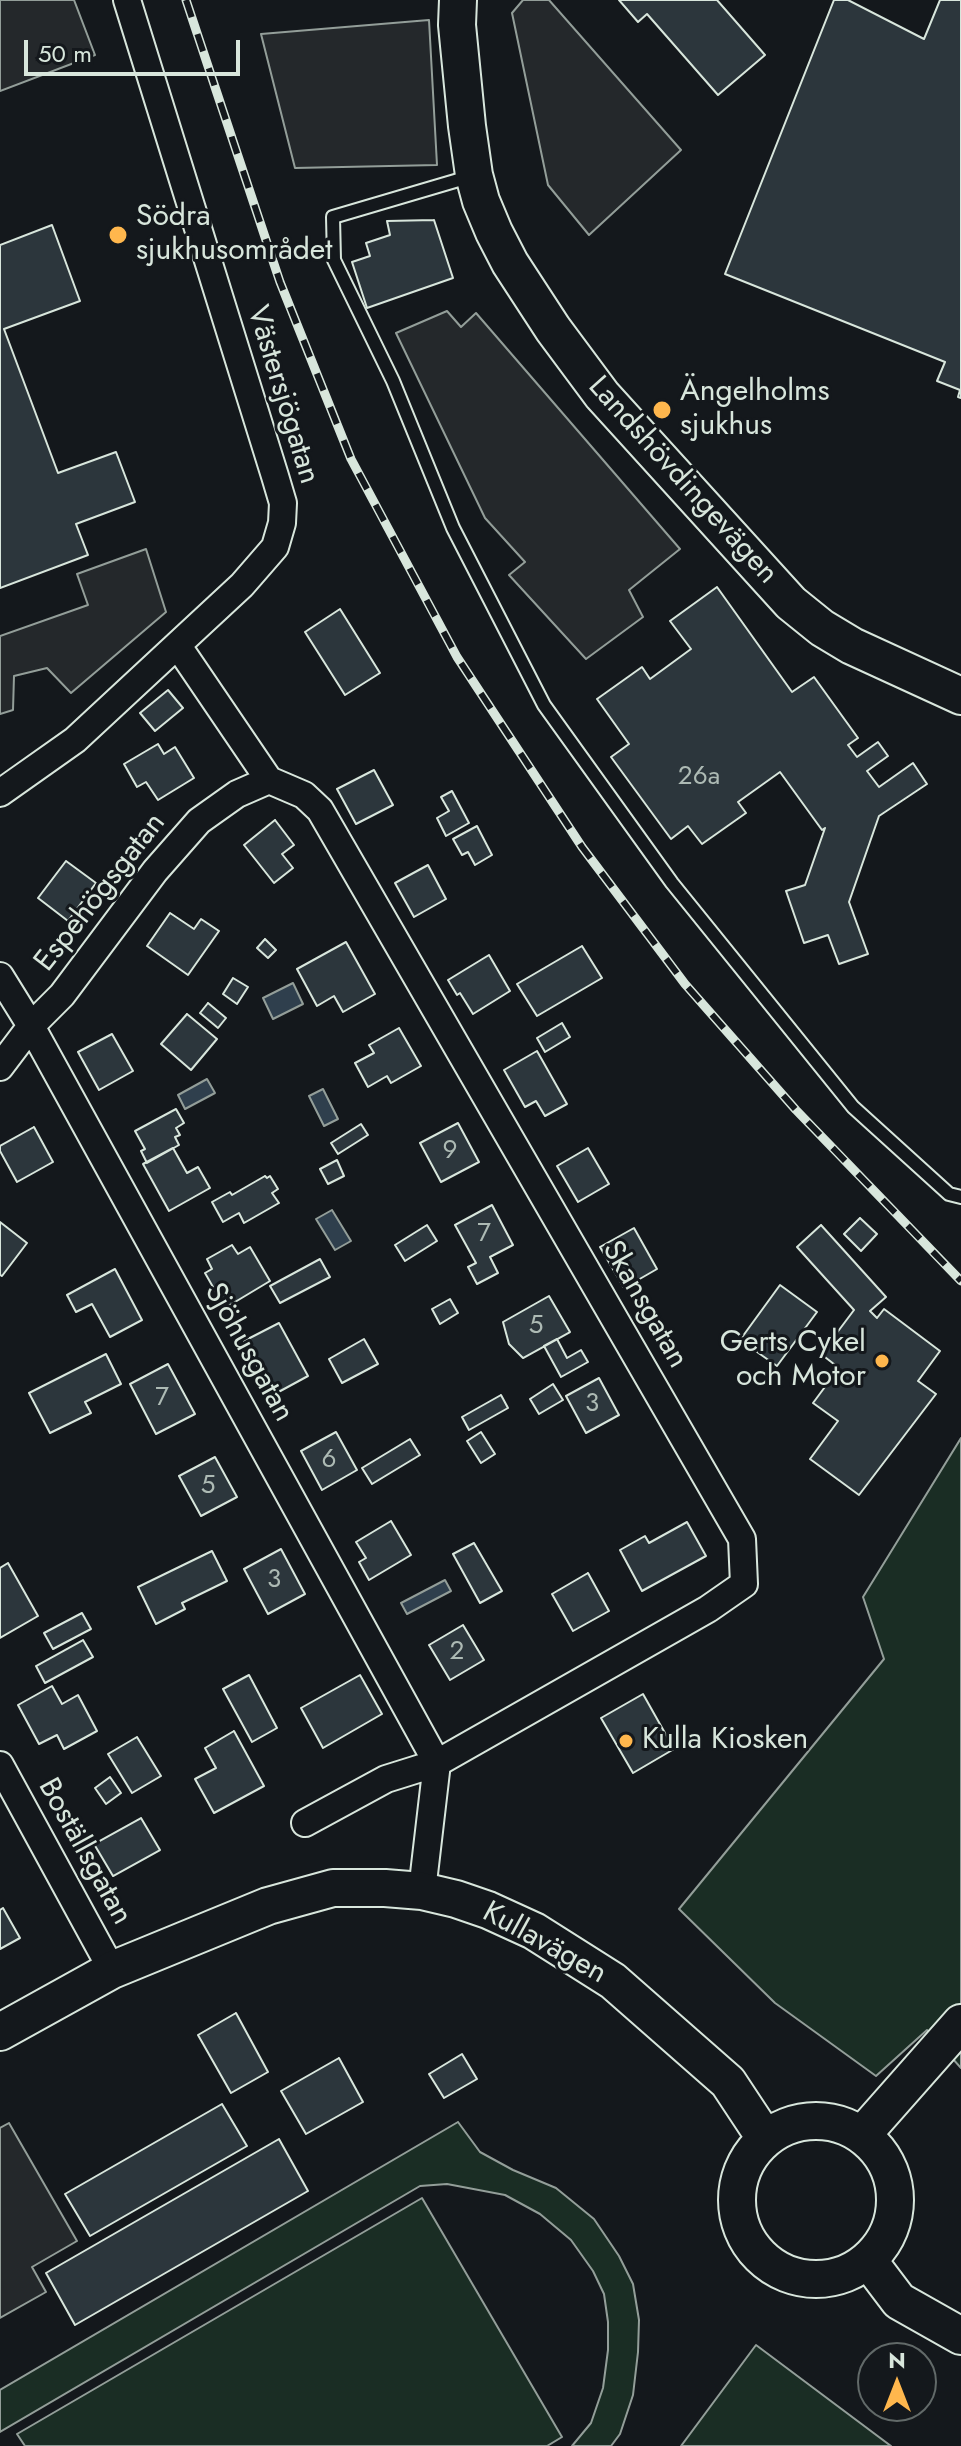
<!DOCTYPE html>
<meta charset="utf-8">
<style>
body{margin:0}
#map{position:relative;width:961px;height:2446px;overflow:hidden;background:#14181c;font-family:Jost,sans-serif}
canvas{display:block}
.north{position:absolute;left:857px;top:2342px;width:80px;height:80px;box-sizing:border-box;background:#14181c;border:2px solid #626a69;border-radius:50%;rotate:0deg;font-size:22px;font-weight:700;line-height:32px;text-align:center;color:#d8e6dc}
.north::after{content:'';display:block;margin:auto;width:28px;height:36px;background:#ffb74d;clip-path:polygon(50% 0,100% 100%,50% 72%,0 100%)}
.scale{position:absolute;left:24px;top:40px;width:216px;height:36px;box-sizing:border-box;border:4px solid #d8e6dc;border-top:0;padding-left:10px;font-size:24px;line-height:28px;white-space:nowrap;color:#d8e6dc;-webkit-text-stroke:6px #14181c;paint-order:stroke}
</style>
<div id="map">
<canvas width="961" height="2446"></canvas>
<div class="north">N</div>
<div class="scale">50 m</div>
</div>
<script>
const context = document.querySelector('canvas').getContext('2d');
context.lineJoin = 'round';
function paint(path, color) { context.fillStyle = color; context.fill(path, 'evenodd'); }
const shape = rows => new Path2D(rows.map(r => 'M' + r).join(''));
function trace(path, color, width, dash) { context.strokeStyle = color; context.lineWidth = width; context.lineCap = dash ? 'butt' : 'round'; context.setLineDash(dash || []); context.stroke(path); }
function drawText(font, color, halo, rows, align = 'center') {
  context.font = font + ' Jost,sans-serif'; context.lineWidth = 6; context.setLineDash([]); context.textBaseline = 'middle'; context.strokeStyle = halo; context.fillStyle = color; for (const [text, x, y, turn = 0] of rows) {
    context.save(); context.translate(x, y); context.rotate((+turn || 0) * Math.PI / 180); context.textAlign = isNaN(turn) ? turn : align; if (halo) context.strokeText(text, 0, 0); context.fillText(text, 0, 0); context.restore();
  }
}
const green = shape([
 [961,1438,961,2068,927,2030,876,2076,775,2003,679,1909,884,1659,863,1597,961,1438],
 [458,2122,480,2152,513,2170,556,2188,594,2219,619,2256,633,2284,639,2320,638,2352,633,2395,620,2434,611,2446,572,2446,591,2423,603,2388,608,2350,608,2322,604,2294,593,2271,571,2240,540,2214,505,2195,447,2184,420,2186,0,2432,0,2390,458,2122],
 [422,2198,562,2437,547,2446,25,2446,17,2434,422,2198],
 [756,2345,891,2446,681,2446,756,2345]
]);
paint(green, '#1a2d24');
trace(green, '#939e99', 2);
const parking = shape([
 [0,0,74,0,95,55,0,91,0,0],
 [523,0,549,0,681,150,589,235,548,185,512,13,523,0],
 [429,20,437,165,295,168,261,34,429,20],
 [447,311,461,327,476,313,680,549,629,590,643,617,586,659,509,575,525,562,485,518,396,333,447,311],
 [146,549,166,612,71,693,47,668,14,676,13,710,0,714,0,636,88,605,77,574,146,549],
 [9,2123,77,2241,32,2267,46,2292,0,2318,0,2128,9,2123]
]);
paint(parking, '#24282b');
trace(parking, '#939e99', 2);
const water = shape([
 [293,983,303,1004,273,1019,263,998,293,983],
 [207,1079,215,1093,185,1109,178,1095,207,1079],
 [323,1089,338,1119,324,1126,309,1096,323,1089],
 [332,1210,351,1241,335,1250,316,1219,332,1210],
 [445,1580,451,1591,407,1614,401,1603,445,1580]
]);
paint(water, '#2f3f4d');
trace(water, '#939e99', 2);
const building = shape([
 [619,0,717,0,765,55,718,95,647,14,638,22,619,0],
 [834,0,848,0,924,39,940,0,961,0,961,398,958,397,960,390,937,381,945,362,725,274,834,0],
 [434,220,453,278,367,308,352,262,370,256,366,243,390,235,387,221,434,220],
 [52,225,80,301,4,329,58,473,116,452,135,502,76,524,88,555,0,588,0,245,52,225],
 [717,587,792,692,814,677,858,738,848,745,857,757,878,742,888,756,867,771,879,787,913,763,927,784,879,816,849,902,868,954,839,964,828,935,804,943,786,891,805,885,825,828,822,830,780,772,738,802,746,813,702,844,688,826,671,839,611,757,629,744,597,699,642,667,650,679,691,649,670,621,717,587],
 [340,609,380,673,345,695,305,632,340,609],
 [168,690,183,708,155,731,140,713,168,690],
 [158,744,164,754,175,747,194,778,158,800,146,782,137,787,124,764,158,744],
 [374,770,393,805,356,824,337,789,374,770],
 [452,791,469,823,446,836,437,818,449,811,441,797,452,791],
 [275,820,294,845,282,854,293,868,274,883,244,845,275,820],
 [477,826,492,855,475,865,468,852,462,855,453,839,477,826],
 [66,861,96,883,68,921,38,898,66,861],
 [428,865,446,899,414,917,395,883,428,865],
 [170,913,194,929,201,919,219,931,188,975,147,946,170,913],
 [265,939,276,950,268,958,257,948,265,939],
 [346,942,375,994,343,1012,334,996,317,1006,297,969,346,942],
 [582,946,602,978,537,1016,517,984,582,946],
 [489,955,510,991,473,1014,460,993,457,995,448,980,489,955],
 [233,978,248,987,237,1004,223,994,233,978],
 [208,1003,226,1018,218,1028,200,1013,208,1003],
 [187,1014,217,1039,191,1070,161,1044,187,1014],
 [562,1023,570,1037,545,1052,537,1038,562,1023],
 [399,1028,421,1066,391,1083,387,1076,368,1087,355,1063,374,1053,369,1045,399,1028],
 [112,1034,133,1071,99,1090,78,1052,112,1034],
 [537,1051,567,1104,545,1116,536,1101,525,1107,504,1070,537,1051],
 [176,1109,184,1123,176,1128,180,1135,175,1137,179,1145,147,1163,141,1151,145,1149,135,1131,176,1109],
 [458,1123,479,1162,441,1182,420,1143,458,1123],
 [361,1124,368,1135,338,1154,331,1143,361,1124],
 [34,1127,53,1162,17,1182,0,1151,0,1146,34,1127],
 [173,1148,187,1173,198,1167,210,1188,169,1211,143,1164,173,1148],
 [588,1148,609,1184,578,1202,557,1166,588,1148],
 [337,1160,344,1176,328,1184,320,1169,337,1160],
 [265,1176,267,1178,270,1176,278,1189,272,1193,279,1203,244,1223,239,1213,223,1222,212,1202,230,1192,232,1195,265,1176],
 [492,1205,513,1245,490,1257,498,1273,477,1284,468,1267,476,1263,455,1225,492,1205],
 [860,1218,877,1234,861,1251,844,1234,860,1218],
 [0,1222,27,1243,2,1276,0,1275,0,1222],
 [427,1225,437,1241,405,1261,395,1245,427,1225],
 [821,1225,886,1297,870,1311,877,1318,884,1309,940,1351,918,1381,936,1394,859,1495,810,1459,838,1421,813,1403,839,1368,821,1354,854,1310,797,1247,821,1225],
 [634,1228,657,1269,624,1288,600,1247,634,1228],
 [232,1245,238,1254,250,1247,270,1281,225,1308,205,1273,212,1269,207,1259,232,1245],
 [320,1259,330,1277,280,1303,270,1286,320,1259],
 [115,1269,142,1320,110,1337,92,1304,76,1312,67,1295,115,1269],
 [780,1285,817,1312,777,1366,740,1340,780,1285],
 [549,1296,570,1332,523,1358,509,1344,503,1322,549,1296],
 [450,1299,458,1313,440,1324,432,1309,450,1299],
 [279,1323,308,1376,273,1395,244,1341,279,1323],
 [364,1339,378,1364,342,1383,329,1359,364,1339],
 [557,1339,567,1358,581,1350,588,1362,561,1377,544,1346,557,1339],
 [106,1354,121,1384,85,1402,91,1413,50,1433,29,1393,106,1354],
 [168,1364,195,1414,156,1434,130,1384,168,1364],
 [599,1378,619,1415,586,1433,566,1396,599,1378],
 [553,1384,563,1400,539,1414,530,1399,553,1384],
 [501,1395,508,1408,469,1430,462,1417,501,1395],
 [336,1432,357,1470,322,1490,301,1451,336,1432],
 [481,1432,495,1454,481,1463,467,1441,481,1432],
 [410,1439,420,1455,372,1484,362,1468,410,1439],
 [215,1457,237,1497,201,1516,179,1476,215,1457],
 [391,1521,411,1555,369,1580,359,1562,366,1558,356,1542,391,1521],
 [687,1522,706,1556,642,1591,620,1550,645,1536,649,1543,687,1522],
 [474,1543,502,1591,480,1603,453,1554,474,1543],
 [281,1549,305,1594,268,1614,244,1569,281,1549],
 [212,1551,227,1581,182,1603,185,1609,156,1624,138,1587,212,1551],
 [8,1563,38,1616,0,1638,0,1568,8,1563],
 [588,1573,609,1611,573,1631,552,1594,588,1573],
 [82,1613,91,1629,53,1649,44,1633,82,1613],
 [463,1625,484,1660,450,1680,429,1645,463,1625],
 [83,1640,93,1657,45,1683,36,1666,83,1640],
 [249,1675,277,1728,252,1742,223,1689,249,1675],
 [360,1675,382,1714,323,1748,301,1708,360,1675],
 [52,1686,62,1704,78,1695,97,1731,64,1749,57,1735,39,1744,18,1705,52,1686],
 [643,1694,674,1749,633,1773,601,1718,643,1694],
 [234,1731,264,1786,214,1813,195,1779,216,1768,205,1748,234,1731],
 [137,1737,161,1776,132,1793,108,1754,137,1737],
 [110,1777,121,1793,106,1804,95,1788,110,1777],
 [141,1818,160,1850,113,1876,94,1844,141,1818],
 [3,1908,20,1938,0,1949,0,1910,3,1908],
 [236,2013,268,2072,231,2093,198,2035,236,2013],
 [462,2054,477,2079,444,2098,429,2074,462,2054],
 [339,2058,363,2102,306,2134,281,2091,339,2058],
 [222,2104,247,2146,90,2236,65,2194,222,2104],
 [279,2139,308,2191,75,2325,46,2273,279,2139]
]);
paint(building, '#2c363c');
trace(building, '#d8e6dc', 2);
const lane = shape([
 [472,176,333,217,334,260,393,381,453,528,544,705,672,883,853,1107,949,1194,961,1197]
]);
const street = shape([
 [178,646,269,780],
 [269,780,304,795,320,810,742,1539,744,1584,708,1609,437,1763,422,1891],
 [0,793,75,740,242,585,275,547,282,523,283,503,275,476,127,0],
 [0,976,31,1026,437,1763,386,1779,305,1823],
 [0,1067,31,1026,62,995,155,871,199,821,237,794,269,780],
 [0,1765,112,1970]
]);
const secondary = shape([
 [458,0,457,25,467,126,474,175,481,201,494,232,510,263,553,329,602,395,791,603,822,628,852,646,961,696],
 [0,2032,112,1970,268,1906,333,1888,385,1888,422,1891,456,1899,488,1910,534,1931,613,1981,728,2082,765,2138],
 '737 2200a79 79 0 1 1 158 0a79 79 0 1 1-158 0Z',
 [863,2134,961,2023],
 [868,2260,899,2301,961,2336]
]);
trace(lane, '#d8e6dc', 16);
trace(street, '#d8e6dc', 30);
trace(secondary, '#d8e6dc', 40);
trace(lane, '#14181c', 12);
trace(street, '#14181c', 26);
trace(secondary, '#14181c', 36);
const rail = shape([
 [186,0,280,282,351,459,457,657,582,847,685,984,796,1110,961,1281]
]);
trace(rail, '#d8e6dc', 9);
trace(rail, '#14181c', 6, [18]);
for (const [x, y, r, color] of [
 [118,235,10,"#ffb74d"],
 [662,410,10,"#ffb74d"],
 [882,1361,8,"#ffb74d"],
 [626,1741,8,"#ffb74d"]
]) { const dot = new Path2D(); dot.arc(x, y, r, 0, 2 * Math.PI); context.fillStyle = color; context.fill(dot); trace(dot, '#14181c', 3); }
drawText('26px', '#adbab4', null, [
 ["26a",699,778],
 ["9",450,1152],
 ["7",484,1235],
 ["5",536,1327],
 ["7",162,1399],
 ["3",592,1405],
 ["6",329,1461],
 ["5",208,1487],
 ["3",274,1581],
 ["2",457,1653]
]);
drawText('30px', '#d8e6dc', '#14181c', [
 ["Södra",136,218],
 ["sjukhusområdet",136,252],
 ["Ängelholms",680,393],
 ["sjukhus",680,427],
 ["Gerts Cykel",866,1344,"right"],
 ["och Motor",866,1378,"right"],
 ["Kulla Kiosken",642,1741]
], 'left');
drawText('30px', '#d8e6dc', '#14181c', [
 ["Västersjögatan",282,395,73],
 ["Landshövdingevägen",682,481,48],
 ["Espehögsgatan",101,893,-52],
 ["Skansgatan",644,1305,60],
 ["Sjöhusgatan",248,1353,61],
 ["Boställsgatan",84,1852,61],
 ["Kullavägen",544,1944,29]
]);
</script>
